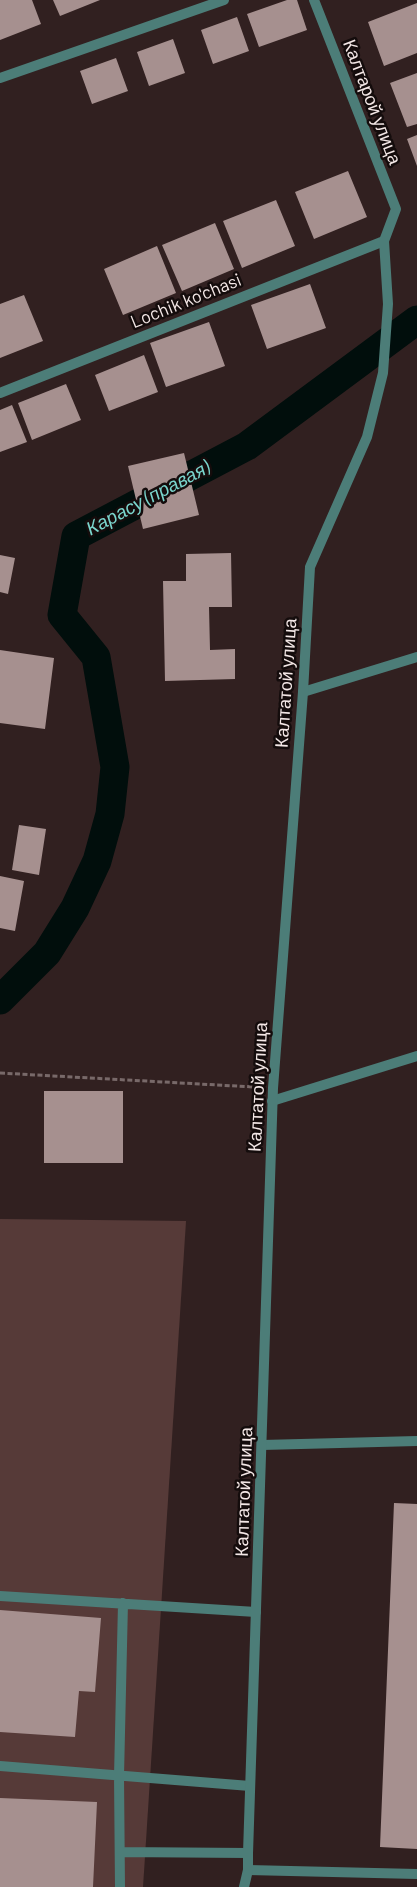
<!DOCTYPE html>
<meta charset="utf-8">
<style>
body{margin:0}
canvas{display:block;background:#312020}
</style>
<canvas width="417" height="1887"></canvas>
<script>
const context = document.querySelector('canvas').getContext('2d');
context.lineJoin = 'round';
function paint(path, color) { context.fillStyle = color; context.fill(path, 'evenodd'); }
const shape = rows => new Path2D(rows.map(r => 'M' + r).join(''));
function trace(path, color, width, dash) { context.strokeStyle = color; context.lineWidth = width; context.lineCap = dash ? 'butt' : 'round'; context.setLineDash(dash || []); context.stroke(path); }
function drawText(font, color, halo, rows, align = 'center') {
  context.font = font + ' Barlow,sans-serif'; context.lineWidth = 5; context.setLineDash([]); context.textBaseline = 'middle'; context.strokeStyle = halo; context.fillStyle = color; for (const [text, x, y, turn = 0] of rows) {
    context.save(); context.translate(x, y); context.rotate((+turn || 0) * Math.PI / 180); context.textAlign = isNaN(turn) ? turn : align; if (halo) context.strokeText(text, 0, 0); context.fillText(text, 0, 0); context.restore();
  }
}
paint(shape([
 [0,1219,186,1221,143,1887,0,1887]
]), '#563a38');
trace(shape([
 [0,1000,47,953,75,908,97,861,110,814,115,767,96,657,62,615,76,536,247,446,417,320]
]), '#010e0c', 29);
paint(shape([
 [0,0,32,0,41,24,0,40],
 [53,0,100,0,60,16],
 [287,0,297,0,307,30,259,47,247,14],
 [417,3,417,53,384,66,368,22],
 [237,17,249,51,213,64,201,30],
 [173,39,185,73,149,86,137,52],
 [116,58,128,91,92,104,80,71],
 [417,73,417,124,407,127,390,83],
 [417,135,417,166,407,139],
 [348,171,367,217,314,239,295,192],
 [276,200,295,246,242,268,223,221],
 [215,223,234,269,182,291,162,245],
 [157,246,176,293,123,315,104,269],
 [310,284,326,328,267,349,251,305],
 [24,295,43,341,0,358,0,304],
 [209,322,225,366,166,387,150,343],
 [144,355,158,392,109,411,95,375],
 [66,384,81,420,32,440,18,403],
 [12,405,27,442,0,452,0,410],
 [184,453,199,515,143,529,128,466],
 [231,553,232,607,209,607,210,650,235,649,235,679,165,681,163,581,186,581,186,554],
 [0,555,15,558,8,594,0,592],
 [0,650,54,658,45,729,0,723],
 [19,825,46,829,39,875,12,870],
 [0,876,24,881,15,931,0,928],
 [44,1091,123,1091,123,1163,44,1163],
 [394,1503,417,1504,417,1849,380,1847],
 [0,1610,101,1618,95,1692,79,1691,75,1737,0,1732],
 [0,1798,97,1802,93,1887,0,1887]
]), '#a6908f');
trace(shape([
 [0,1073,254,1087]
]), '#786969', 3, [5, 2.5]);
trace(shape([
 [0,1596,256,1612],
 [0,1766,250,1786],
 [120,1852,248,1853],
 [120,1887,119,1776,123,1603]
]), '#4c7d78', 10);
trace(shape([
 [0,78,224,0],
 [0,393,384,241],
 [303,692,417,657],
 [272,1101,417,1056],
 [262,1445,417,1441],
 [248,1870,417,1874]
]), '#4c7d78', 10);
trace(shape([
 [244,1887,248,1870,248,1853,273,1088,303,692,310,567,367,437,383,373,388,304,384,241,396,209,314,0]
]), '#4c7d78', 10);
drawText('18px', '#f3e7e6', '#140c0c', [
 ["Калтарой улица",372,102,69],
 ["Lochik ko'chasi",186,301,-22],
 ["Калтатой улица",286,683,-86],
 ["Калтатой улица",258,1087,-87],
 ["Калтатой улица",244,1492,-88]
]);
drawText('italic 19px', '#7ad5cd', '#140c0c', [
 ["Карасу (правая)",148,498,-28]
]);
</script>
